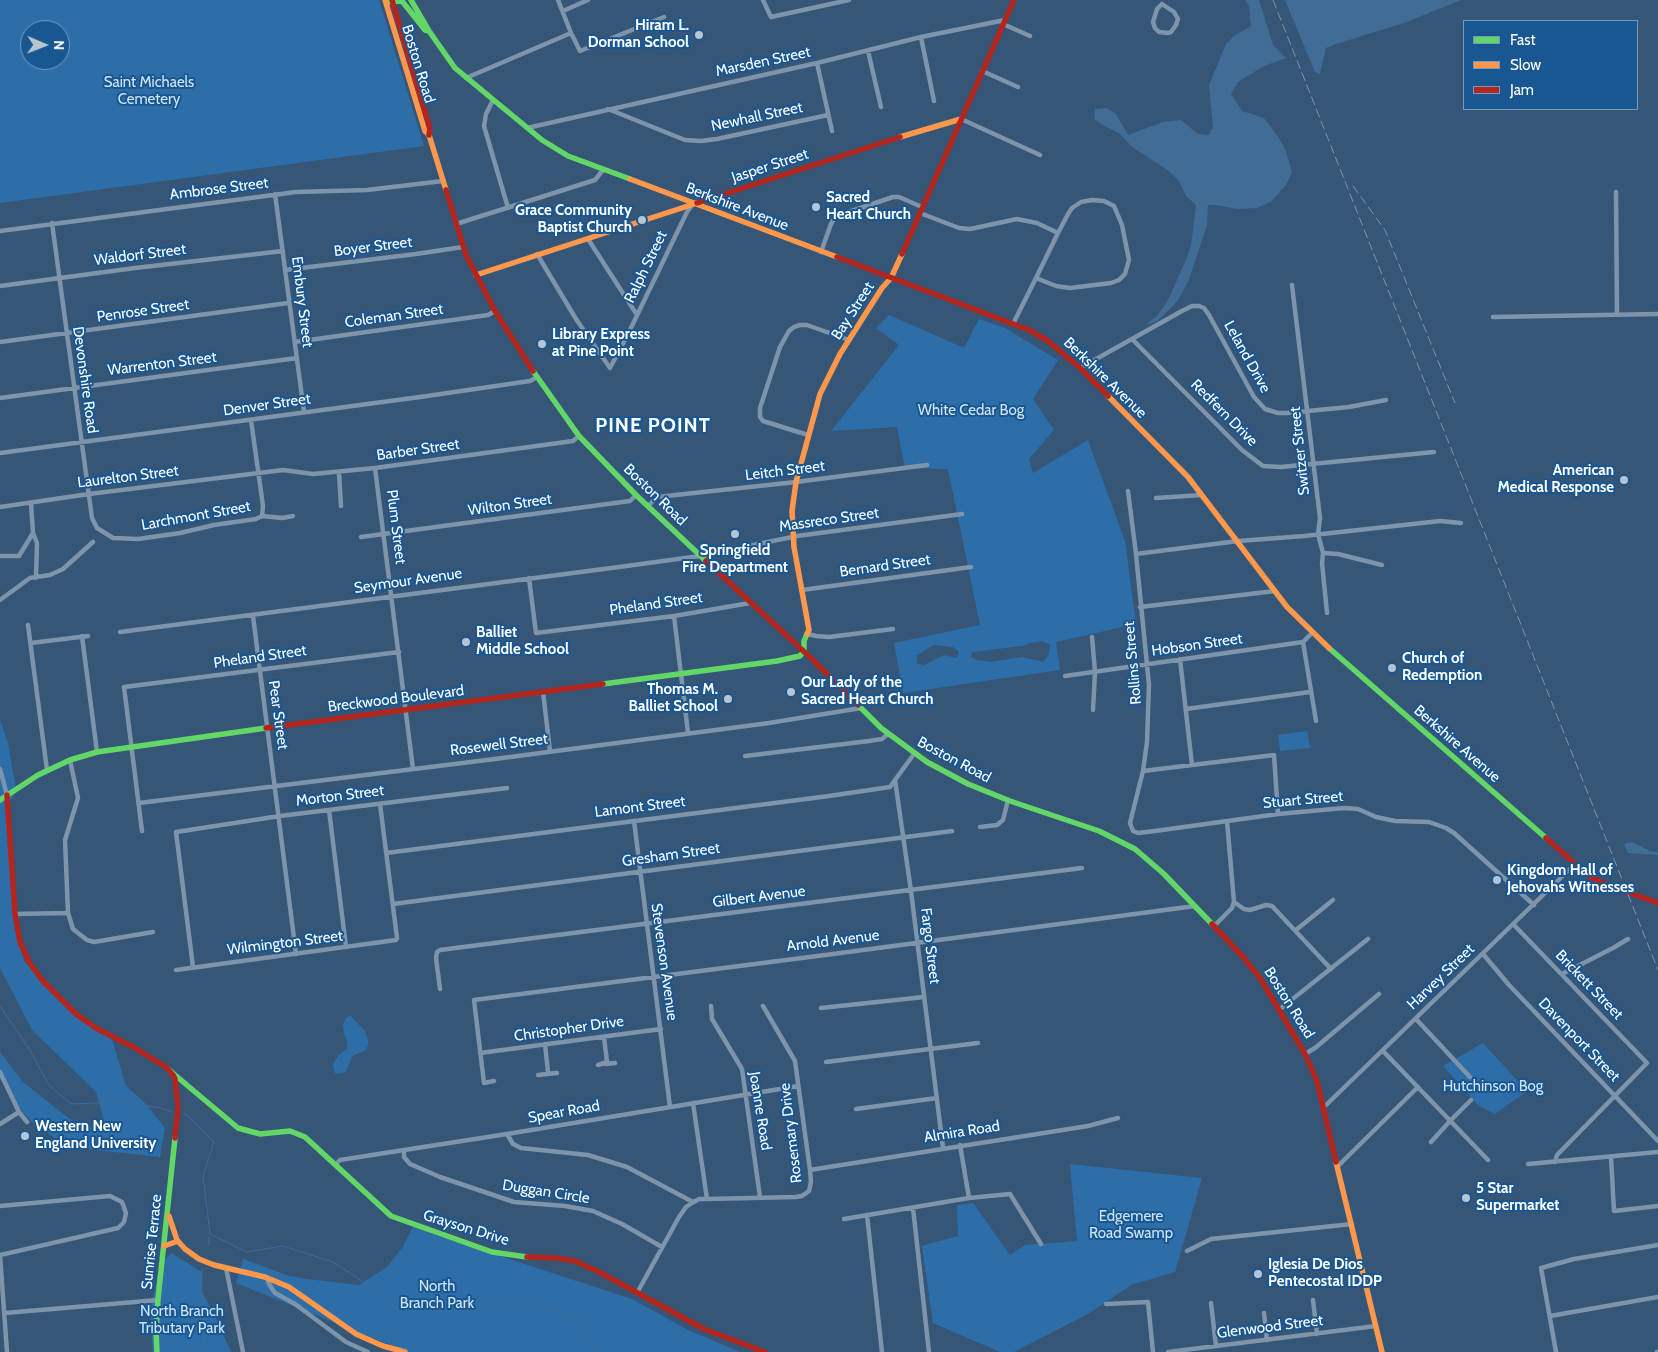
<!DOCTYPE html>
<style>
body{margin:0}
#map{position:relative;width:1658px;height:1352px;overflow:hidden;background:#355677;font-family:Cabin,sans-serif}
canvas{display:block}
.legend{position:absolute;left:1463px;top:20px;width:175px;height:90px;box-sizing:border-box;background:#195793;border:1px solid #759abe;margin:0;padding:6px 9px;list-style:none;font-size:15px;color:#fff}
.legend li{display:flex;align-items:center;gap:10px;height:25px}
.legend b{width:25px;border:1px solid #759abe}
.north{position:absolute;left:20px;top:20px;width:50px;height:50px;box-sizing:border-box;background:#195793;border:1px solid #759abe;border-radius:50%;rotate:91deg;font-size:14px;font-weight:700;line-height:20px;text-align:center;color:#fff}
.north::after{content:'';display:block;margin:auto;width:18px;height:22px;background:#b8c4cf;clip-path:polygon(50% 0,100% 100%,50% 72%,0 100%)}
</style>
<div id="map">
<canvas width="1658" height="1352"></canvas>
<ul class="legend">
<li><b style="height:6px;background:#63d668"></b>Fast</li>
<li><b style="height:6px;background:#ff974d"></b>Slow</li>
<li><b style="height:6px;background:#b3261e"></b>Jam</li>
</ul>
<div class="north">N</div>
</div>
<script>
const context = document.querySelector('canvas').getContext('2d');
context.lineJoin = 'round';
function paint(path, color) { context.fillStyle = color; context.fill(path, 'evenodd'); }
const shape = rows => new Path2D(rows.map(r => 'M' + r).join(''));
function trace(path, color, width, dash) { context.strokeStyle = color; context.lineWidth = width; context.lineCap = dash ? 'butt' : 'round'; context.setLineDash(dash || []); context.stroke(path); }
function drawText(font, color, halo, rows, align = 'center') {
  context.font = font + ' Cabin,sans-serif'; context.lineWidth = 4; context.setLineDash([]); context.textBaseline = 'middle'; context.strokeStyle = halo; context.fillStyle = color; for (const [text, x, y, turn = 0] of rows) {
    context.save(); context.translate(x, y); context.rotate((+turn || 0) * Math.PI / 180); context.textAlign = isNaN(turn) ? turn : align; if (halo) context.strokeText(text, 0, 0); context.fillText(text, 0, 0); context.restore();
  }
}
paint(shape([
 [0,0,379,0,424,146,0,203],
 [30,30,60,30,60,60,30,60],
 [889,315,964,348,979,319,1005,328,1058,360,1033,399,1054,430,1029,459,1033,473,1088,440,1125,541,1136,624,1056,642,1060,670,903,693,894,643,980,625,948,469,905,468,897,427,831,431,899,345,876,328],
 [1043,641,1050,645,1048,656,1043,662,1022,657,990,662,977,660,971,657,972,652,1022,646,1029,643],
 [934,645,953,647,959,652,956,658,944,655,924,665,917,664,917,655],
 [0,719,8,743,16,790,9,804,15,930,24,961,70,1008,111,1036,126,1086,146,1104,165,1128,160,1157,68,1147,33,1123,21,1110,0,1079,0,1052,23,1082,71,1120,90,1128,105,1124,96,1092,32,1030,0,968],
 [1307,731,1310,748,1280,751,1278,735],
 [350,1015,365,1031,368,1039,368,1046,365,1051,352,1056,346,1072,336,1074,334,1071,333,1064,338,1056,347,1048,347,1042,344,1033,343,1024,346,1018],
 [1483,1043,1527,1091,1495,1114,1479,1106,1443,1066],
 [1070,1164,1202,1178,1175,1272,1131,1285,1088,1314,1014,1352,1000,1352,933,1323,922,1246,958,1236,957,1205,973,1203,1010,1255,1025,1245,1077,1241],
 [415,1222,430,1228,429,1233,632,1299,688,1330,740,1352,408,1352,236,1283,243,1259,289,1276,307,1279,359,1285,387,1267,403,1247],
 [171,1253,202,1272,202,1292,216,1318,231,1352,153,1352,150,1311,160,1266]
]), '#2d6ea9');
paint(shape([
 [1245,0,1259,0,1273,45,1286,58,1264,66,1238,82,1231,94,1242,111,1264,118,1279,138,1286,151,1292,172,1286,185,1271,202,1257,208,1237,209,1216,205,1208,205,1207,225,1188,282,1178,300,1166,313,1156,322,1145,325,1157,316,1168,300,1185,262,1191,246,1196,205,1186,196,1179,181,1169,171,1132,147,1119,133,1106,127,1094,119,1095,109,1107,108,1116,114,1128,135,1163,122,1181,120,1198,134,1209,135,1213,127,1209,85,1226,44,1234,36,1251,26,1249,6],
 [1285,0,1461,0,1404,23,1333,45,1326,48,1320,74,1315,72],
 [1632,842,1650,851,1658,852,1658,855,1628,853,1624,844]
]), '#416c96');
trace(shape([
 [0,1006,28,1047,49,1085,71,1104,121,1102,161,1108,172,1112],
 [183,1114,187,1115,214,1142,203,1176,210,1234,247,1252,283,1246,333,1262,392,1301,446,1312,528,1305,574,1316,595,1346,595,1352],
 [209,1245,209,1236],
 [191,1352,189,1346,205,1344,201,1326,202,1268]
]), '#416c96', 1);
trace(shape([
 [558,0,571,33,580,51,664,17],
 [763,0,771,17,849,0],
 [1162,4,1174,12,1178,19,1176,25,1171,32,1168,33,1159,32,1155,28,1153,22,1157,9,1162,4],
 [563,11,588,0],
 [1003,24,1030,36],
 [921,37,934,101],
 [868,51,881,107],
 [817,63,832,131],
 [982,71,1018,87],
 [466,78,571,33],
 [493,100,486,114,484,126,508,208],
 [608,109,685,140,701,141,717,139,828,115],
 [961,119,1040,155],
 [527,128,817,63,921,37,1005,20],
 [1616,192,1617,314],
 [275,194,304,412],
 [920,213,959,228,970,229,1017,219,1037,223,1058,233],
 [52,223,92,518,97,528,113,538,138,539,180,533,214,525,256,519,262,516,282,518,293,516],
 [456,224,595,180,603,170],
 [0,231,296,192,367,190,443,181],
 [588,239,637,315],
 [821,252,831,224,834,219,840,215,893,197,899,197,922,207],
 [537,254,576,319,610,368,628,334,687,212,693,204],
 [285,270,416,254,463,247],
 [1292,285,1320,518,1318,534,1323,553,1322,563,1327,613],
 [0,286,135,268,283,251],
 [1493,317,1658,314],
 [1013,324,1036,278,1058,233,1068,214,1072,208,1081,202,1092,200,1104,201,1114,206,1122,225,1129,260,1125,274,1119,280,1111,283,1070,288,1056,286,1036,278],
 [1132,339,1242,450,1263,466,1281,467,1434,452],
 [0,342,288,303],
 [295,342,488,315,495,311],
 [1080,368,1182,311,1192,306,1199,306,1204,308,1209,315,1254,397,1265,409,1278,413,1287,413,1349,407,1386,400],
 [0,398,297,358],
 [251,420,263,506,262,516],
 [808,435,763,421,760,417,760,408,780,347,789,331,794,327,800,325,807,325,849,340],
 [0,453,420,397,530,381,537,377],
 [375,468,413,769],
 [339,472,341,506],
 [1128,491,1136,554,1149,685,1147,742,1143,771,1130,823,1133,831,1138,833,1155,831,1278,814,1344,808,1358,809,1376,817,1395,821,1429,822,1446,828,1454,833,1534,905],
 [1156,498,1202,495],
 [31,503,33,533,37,543,36,578],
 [648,506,657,497,796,482,927,465],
 [0,507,89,494,283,470,313,474,375,468,573,441,579,436],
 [361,537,630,501,636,495],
 [1323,553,1338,554,1382,565],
 [1136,554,1238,541,1304,536,1440,521,1461,523],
 [0,556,19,556,33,533],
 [529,578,536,633,674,616,750,603],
 [802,590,971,567],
 [0,600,30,578,50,575,63,569,93,542],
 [1140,607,1275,591],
 [253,616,296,954],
 [674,616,688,733],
 [28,625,47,770],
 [120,632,619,567,700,556,797,536,962,514],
 [1312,633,1303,642,1316,721],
 [808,634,816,636,829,637,893,629],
 [82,636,97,752],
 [1092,637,1095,672,1093,710],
 [31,643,88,636],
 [1180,659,1192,765],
 [1065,676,1303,642],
 [543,692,550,751],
 [1186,709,1310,692],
 [914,754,895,780,911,891,943,1148],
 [745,756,869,741,882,739,888,734],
 [70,760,78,798,65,840,68,913,73,929,87,940,94,942,153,932],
 [0,769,7,795],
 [1143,771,1274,755,1278,814],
 [139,803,495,759,769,723,861,708],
 [329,810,346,947],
 [634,821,670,1107],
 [1227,821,1234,902],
 [980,827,997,825,1003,820,1008,800],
 [142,831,124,687,399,652],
 [386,853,829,796,890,787,895,780],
 [393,904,952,831],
 [15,914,68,913],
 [1514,925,1647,1063,1557,1155,1555,1162],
 [1214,926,1232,908,1234,902,1244,909,1250,910,1266,905,1272,906,1331,969],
 [1296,930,1333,900],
 [1483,954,1509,985,1658,1141],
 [193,967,176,832,280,816,507,788],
 [176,970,396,940,397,938,380,804],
 [1562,974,1613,948,1628,939],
 [440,989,436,958,437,952,440,950,1082,868],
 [711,1006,712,1019,742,1069,760,1197],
 [821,1008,924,997],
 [1280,1009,1368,939],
 [1416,1019,1470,1077],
 [1383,1051,1488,1160],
 [480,1053,661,1029],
 [1305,1054,1315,1048,1379,994],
 [826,1062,978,1043],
 [606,1064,615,1063],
 [598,1065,607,1062,604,1037],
 [0,1072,19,1112,27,1122],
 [547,1074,557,1073],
 [538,1075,547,1074,548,1072,545,1044],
 [494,1081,484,1083,474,1000,833,954,1195,906],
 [693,1103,707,1199],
 [1324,1107,1575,864],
 [856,1109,937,1098],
 [0,1124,19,1112],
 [507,1134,513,1144,521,1148,588,1155,627,1167,693,1202],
 [1431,1142,1450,1121,1471,1100],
 [960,1145,969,1198],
 [404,1150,404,1157,410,1164,440,1177,514,1202,565,1206,593,1211,622,1224,662,1247],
 [1611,1157,1614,1211,1658,1206],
 [1528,1164,1658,1152],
 [335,1165,340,1160,507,1134,798,1086],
 [1338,1166,1418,1087],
 [810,1170,1088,1126,1118,1118],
 [0,1206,110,1196,122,1202,126,1213,124,1222,118,1228,0,1255],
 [913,1208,929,1352],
 [867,1215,882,1352],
 [844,1219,969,1198,1010,1194,1041,1244],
 [1187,1251,1211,1239,1352,1224],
 [0,1255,7,1352],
 [226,1268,243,1352],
 [267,1278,269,1284,275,1293,295,1304,346,1342,368,1352],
 [637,1293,679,1217,686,1207,692,1203,699,1199,707,1199,796,1197,802,1196,809,1191,811,1182,810,1170,795,1061,763,1006],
 [1313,1300,1317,1334],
 [1211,1303,1216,1346],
 [1106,1304,1148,1302,1153,1352],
 [5,1313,158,1300],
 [1264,1313,1267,1340],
 [1550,1316,1658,1297],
 [1168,1352,1376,1326],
 [1556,1352,1541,1268,1574,1259,1658,1245],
 [1657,1352,1658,1352]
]), '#7e94aa', 4.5);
trace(shape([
 [411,0,429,31,455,68,542,140,568,156,630,179],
 [388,2,402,1,425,30,429,31],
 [533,371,579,436,636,495,706,561],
 [1329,648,1546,838],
 [603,684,777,661,800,656,804,651,804,641,807,634],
 [858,705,881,728,927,762,968,784,1010,801,1099,831,1135,849,1164,874,1212,924],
 [0,800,38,775,70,760,97,752,266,728],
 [169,1070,238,1128,260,1134,290,1131,305,1137,391,1216,492,1252,527,1257],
 [157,1352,156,1332,158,1299,175,1138]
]), '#63d668', 5.5);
trace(shape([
 [385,0,425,131,429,135,446,190],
 [900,137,961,119],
 [630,179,837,257],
 [476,275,697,203],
 [1108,396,1188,477,1287,607,1329,648],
 [807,634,809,630,794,547,792,511,796,482,820,394,840,354,882,288,891,278,902,254],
 [1336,1162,1382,1352],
 [169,1216,177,1240,185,1249,199,1259,214,1265,265,1277,289,1287,356,1334,383,1346,405,1352],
 [164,1246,178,1241]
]), '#ff974d', 5.5);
trace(shape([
 [392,0,430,129,429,135],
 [446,190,466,255,495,311,533,371],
 [697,203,900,137],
 [902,254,1014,0],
 [837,257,1029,330,1048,341,1080,368,1108,396],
 [706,561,813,660,858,705],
 [266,728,603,684],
 [7,795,15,914,20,942,29,962,42,980,76,1014,96,1028,133,1047,166,1067,173,1075,175,1079,178,1107,175,1138],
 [1546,838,1589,876,1607,885,1658,903],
 [1212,924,1243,957,1260,978,1305,1054,1317,1081,1336,1162],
 [527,1257,556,1258,575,1261,601,1273,704,1329,765,1352]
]), '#b3261e', 5.5);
trace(shape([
 [1273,0,1658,970],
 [1353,186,1385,230,1455,403]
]), '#7e93a9', 1, [9, 4]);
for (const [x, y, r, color] of [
 [699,35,5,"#b8c4cf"],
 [816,207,5,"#b8c4cf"],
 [642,220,5,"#b8c4cf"],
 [542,344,5,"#b8c4cf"],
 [1624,480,5,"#b8c4cf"],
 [735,534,5,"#b8c4cf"],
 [466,642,5,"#b8c4cf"],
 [1392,668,5,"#b8c4cf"],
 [791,692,5,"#b8c4cf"],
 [728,699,5,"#b8c4cf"],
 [1497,880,5,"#b8c4cf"],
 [25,1136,5,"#b8c4cf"],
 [1466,1198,5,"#b8c4cf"],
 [1258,1274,5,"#b8c4cf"]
]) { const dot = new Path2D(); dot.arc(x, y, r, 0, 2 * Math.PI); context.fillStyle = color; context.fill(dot); trace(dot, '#195793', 2); }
drawText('bold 15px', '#fff', '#195793', [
 ["Hiram L.",689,26,"right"],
 ["Dorman School",689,43,"right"],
 ["Sacred",826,198],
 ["Heart Church",826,215],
 ["Grace Community",632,211,"right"],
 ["Baptist Church",632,228,"right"],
 ["Library Express",552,335],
 ["at Pine Point",552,352],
 ["American",1614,471,"right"],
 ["Medical Response",1614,488,"right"],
 ["Springfield",735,551,"center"],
 ["Fire Department",735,568,"center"],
 ["Balliet",476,633],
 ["Middle School",476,650],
 ["Church of",1402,659],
 ["Redemption",1402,676],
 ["Our Lady of the",801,683],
 ["Sacred Heart Church",801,700],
 ["Thomas M.",718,690,"right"],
 ["Balliet School",718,707,"right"],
 ["Kingdom Hall of",1507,871],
 ["Jehovahs Witnesses",1507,888],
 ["Western New",35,1127],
 ["England University",35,1144],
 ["5 Star",1476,1189],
 ["Supermarket",1476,1206],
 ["Iglesia De Dios",1268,1265],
 ["Pentecostal IDDP",1268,1282]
], 'left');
drawText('15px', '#fff', '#195793', [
 ["Marsden Street",763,62,-12],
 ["Boston Road",418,64,73],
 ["Newhall Street",757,117,-12],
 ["Jasper Street",770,166,-18],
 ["Ambrose Street",219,189,-7],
 ["Berkshire Avenue",737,207,21],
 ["Boyer Street",373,247,-7],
 ["Waldorf Street",140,255,-7],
 ["Ralph Street",646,267,-64],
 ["Embury Street",302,302,83],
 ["Penrose Street",143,311,-8],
 ["Bay Street",853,311,-57],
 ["Coleman Street",394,316,-8],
 ["Leland Drive",1247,357,61],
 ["Warrenton Street",162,364,-7],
 ["Berkshire Avenue",1105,378,44],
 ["Devonshire Road",85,380,82],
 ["Denver Street",267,405,-8],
 ["Redfern Drive",1224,413,45],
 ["Barber Street",418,450,-8],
 ["Switzer Street",1300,451,-96],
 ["Leitch Street",785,471,-7],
 ["Laurelton Street",128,477,-7],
 ["Boston Road",655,495,44],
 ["Wilton Street",510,505,-8],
 ["Larchmont Street",196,516,-10],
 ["Massreco Street",829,520,-8],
 ["Plum Street",396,527,83],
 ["Bernard Street",885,566,-8],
 ["Seymour Avenue",408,581,-8],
 ["Pheland Street",656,604,-8],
 ["Hobson Street",1197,645,-8],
 ["Pheland Street",260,657,-8],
 ["Rollins Street",1133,663,-95],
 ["Breckwood Boulevard",396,699,-7],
 ["Pear Street",278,715,82],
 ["Berkshire Avenue",1457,744,41],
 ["Rosewell Street",499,745,-7],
 ["Boston Road",954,760,28],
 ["Morton Street",340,796,-7],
 ["Stuart Street",1303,800,-5],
 ["Lamont Street",640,807,-7],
 ["Gresham Street",671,855,-8],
 ["Gilbert Avenue",759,897,-7],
 ["Arnold Avenue",833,941,-7],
 ["Wilmington Street",285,943,-7],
 ["Fargo Street",930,946,83],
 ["Stevenson Avenue",664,962,82],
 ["Harvey Street",1441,977,-44],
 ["Brickett Street",1589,985,46],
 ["Boston Road",1289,1003,58],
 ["Christopher Drive",569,1029,-8],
 ["Davenport Street",1579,1040,46],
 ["Joanne Road",760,1111,81],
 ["Spear Road",564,1112,-10],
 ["Almira Road",962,1132,-9],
 ["Rosemary Drive",791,1133,-97],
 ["Duggan Circle",546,1192,9],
 ["Grayson Drive",466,1228,17],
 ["Sunrise Terrace",152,1242,-84],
 ["Glenwood Street",1270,1327,-7]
]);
drawText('15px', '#d0e7fb', '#195793', [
 ["Saint Michaels",149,83],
 ["Cemetery",149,100],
 ["White Cedar Bog",971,411],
 ["Hutchinson Bog",1493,1087],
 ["Edgemere",1131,1217],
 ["Road Swamp",1131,1234],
 ["North",437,1287],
 ["Branch Park",437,1304],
 ["North Branch",182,1312],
 ["Tributary Park",182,1329]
]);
context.letterSpacing = '1px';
drawText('bold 20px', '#fff', '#195793', [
 ["PINE POINT",653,426]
]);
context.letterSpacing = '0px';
</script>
